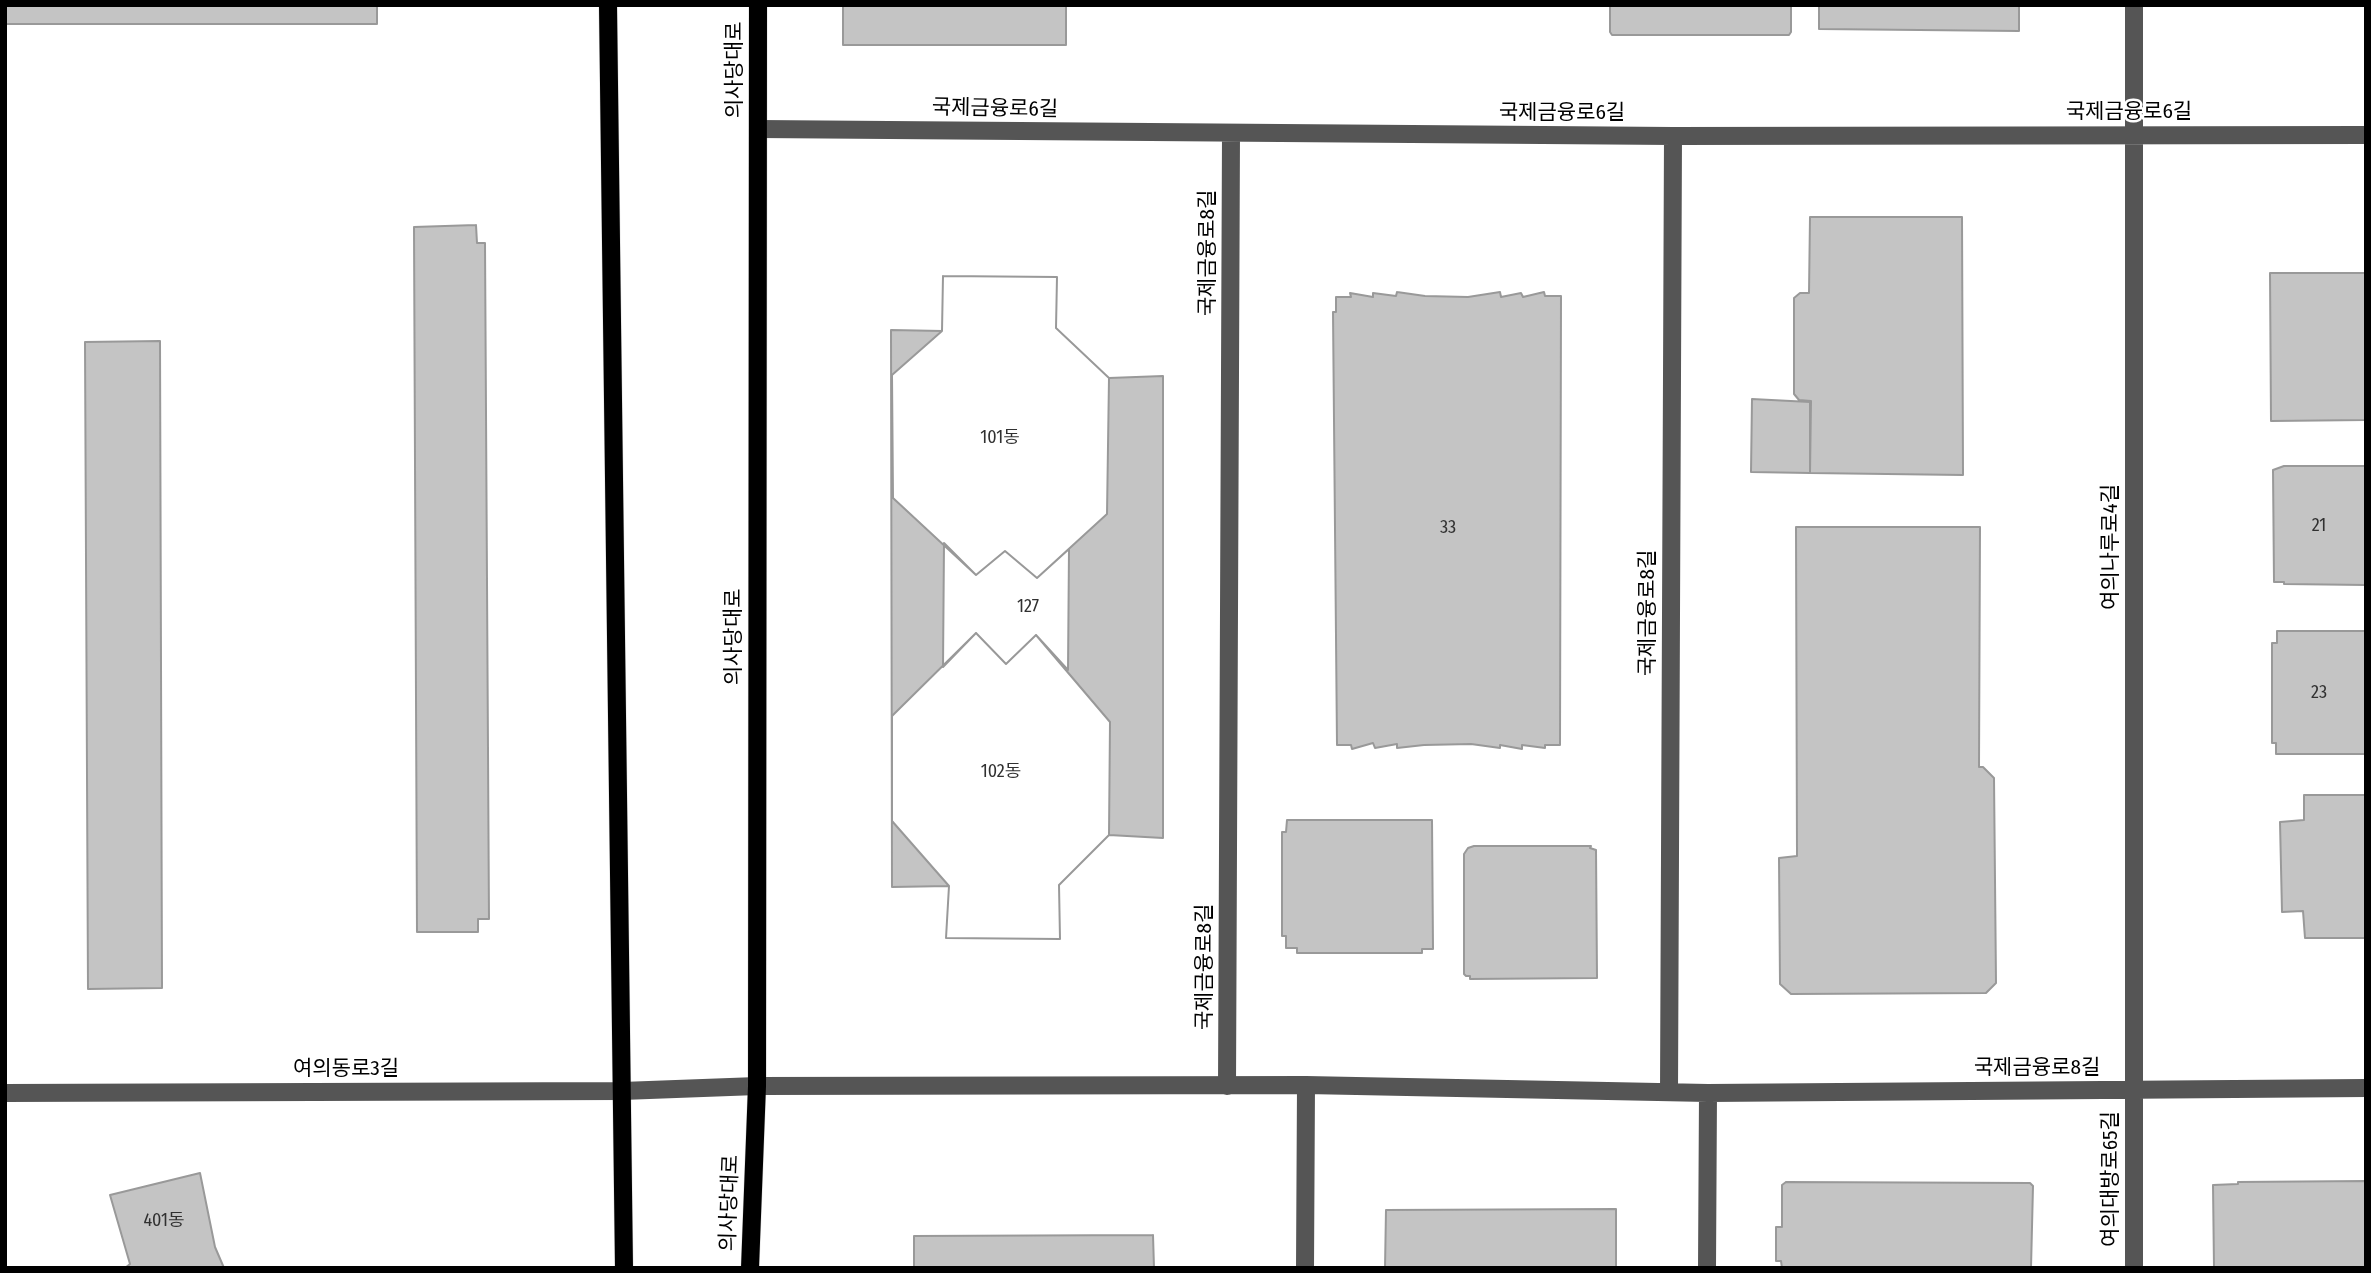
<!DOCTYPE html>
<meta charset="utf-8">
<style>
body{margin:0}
#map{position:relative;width:2371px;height:1273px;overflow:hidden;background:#fff;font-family:"Fira Sans Condensed",sans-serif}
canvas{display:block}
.frame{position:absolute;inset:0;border:7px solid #000;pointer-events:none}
</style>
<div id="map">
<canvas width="2371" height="1273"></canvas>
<div class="frame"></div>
</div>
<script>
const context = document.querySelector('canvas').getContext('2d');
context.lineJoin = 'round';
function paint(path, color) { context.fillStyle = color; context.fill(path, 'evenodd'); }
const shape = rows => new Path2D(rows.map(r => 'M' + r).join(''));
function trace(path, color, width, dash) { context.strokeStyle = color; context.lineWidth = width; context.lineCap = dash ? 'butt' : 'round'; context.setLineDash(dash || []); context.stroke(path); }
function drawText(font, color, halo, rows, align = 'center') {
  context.font = font + ' "Fira Sans Condensed","Noto Sans KR",sans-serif'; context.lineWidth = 5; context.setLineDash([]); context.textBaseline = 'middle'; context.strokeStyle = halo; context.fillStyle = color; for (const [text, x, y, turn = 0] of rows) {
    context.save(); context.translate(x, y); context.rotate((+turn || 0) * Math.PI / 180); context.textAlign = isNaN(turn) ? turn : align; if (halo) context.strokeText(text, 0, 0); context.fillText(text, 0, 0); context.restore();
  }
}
const building = shape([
 [5,5,377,5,377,24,5,24,5,5],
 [843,5,1066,5,1066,45,843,45,843,5],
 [1610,5,1791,5,1791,32,1789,35,1612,35,1610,32,1610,5],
 [1819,5,2019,5,2019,31,1819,29,1819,5],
 [1810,217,1962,217,1963,475,1810,473,1811,401,1799,400,1794,394,1794,298,1800,293,1809,293,1810,217],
 [476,225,477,243,485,243,489,919,478,919,478,932,417,932,414,227,476,225],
 [2270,273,2366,273,2366,420,2271,421,2270,273],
 [943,276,1057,277,1056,328,1109,378,1163,376,1163,838,1109,835,1059,885,1060,939,946,938,949,886,892,887,891,330,942,331,943,276],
 [943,276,1057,277,1056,328,1109,378,1107,514,1037,578,1005,551,976,575,893,498,892,375,942,331,943,276],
 [1397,292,1425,296,1468,297,1500,292,1501,297,1521,293,1523,297,1544,292,1545,296,1561,296,1560,745,1545,745,1545,748,1522,745,1522,749,1500,745,1500,748,1471,744,1424,745,1397,748,1397,744,1375,748,1373,743,1352,749,1351,745,1337,745,1333,312,1336,312,1336,297,1351,297,1350,293,1373,297,1373,293,1396,296,1397,292],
 [160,341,162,988,88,989,85,342,160,341],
 [1752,399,1810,402,1810,473,1751,472,1752,399],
 [2284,466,2366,466,2366,585,2284,584,2284,582,2274,582,2273,470,2284,466],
 [1796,527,1980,527,1979,767,1983,767,1994,778,1996,983,1986,993,1791,994,1780,984,1779,858,1797,856,1796,527],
 [944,543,976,575,1005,551,1037,578,1069,549,1068,670,1036,635,1006,664,976,633,943,667,944,543],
 [2277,631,2366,631,2366,754,2276,754,2276,743,2272,743,2272,643,2277,643,2277,631],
 [976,633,1006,664,1036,635,1110,722,1109,835,1059,885,1060,939,946,938,949,886,892,821,892,716,976,633],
 [2304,795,2366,795,2366,938,2305,938,2303,911,2282,912,2280,822,2304,820,2304,795],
 [1287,820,1432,820,1433,949,1422,949,1422,953,1297,953,1297,948,1286,948,1286,936,1282,936,1282,832,1286,832,1287,820],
 [1474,846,1591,846,1590,848,1596,850,1597,978,1470,979,1470,976,1466,976,1464,974,1464,854,1468,848,1474,846],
 [200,1173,215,1247,224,1268,125,1268,130,1264,110,1195,200,1173],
 [2366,1181,2366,1268,2214,1268,2213,1185,2238,1184,2238,1182,2366,1181],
 [1786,1182,2030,1183,2033,1186,2031,1268,1782,1268,1781,1261,1776,1261,1776,1227,1782,1227,1782,1185,1786,1182],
 [1616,1209,1616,1268,1385,1268,1386,1210,1616,1209],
 [1153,1235,1154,1268,914,1268,914,1236,1153,1235]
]);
paint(building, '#c4c4c4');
trace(building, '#999', 2);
const major = shape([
 [608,5,624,1268],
 [750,1268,757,1086,758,5]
]);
trace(major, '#dbdbdb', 19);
trace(shape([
 [758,129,1673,136,2366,135],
 [1227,1086,1231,134],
 [1669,1091,1673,136],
 [5,1093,622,1091,757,1086,1306,1085,1708,1093,2366,1088],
 [1305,1268,1306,1085],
 [1707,1268,1708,1093],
 [2134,1268,2134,5]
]), '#555', 18);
trace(major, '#000', 18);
drawText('18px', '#313131', null, [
 ["101동",1000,438],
 ["21",2319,526],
 ["33",1448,528],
 ["127",1028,607],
 ["23",2319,693],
 ["102동",1001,772],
 ["401동",164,1221]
]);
drawText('21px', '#000', '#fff', [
 ["의사당대로",735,70,-90],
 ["국제금융로6길",995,109,1],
 ["국제금융로6길",2129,112],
 ["국제금융로6길",1562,113],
 ["국제금융로8길",1208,253,-90],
 ["여의나루로4길",2111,547,-90],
 ["국제금융로8길",1648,613,-90],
 ["의사당대로",734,637,-90],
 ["국제금융로8길",1205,967,-90],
 ["국제금융로8길",2037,1068],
 ["여의동로3길",346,1069],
 ["여의대방로65길",2111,1179,-90],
 ["의사당대로",730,1203,-88]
]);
</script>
